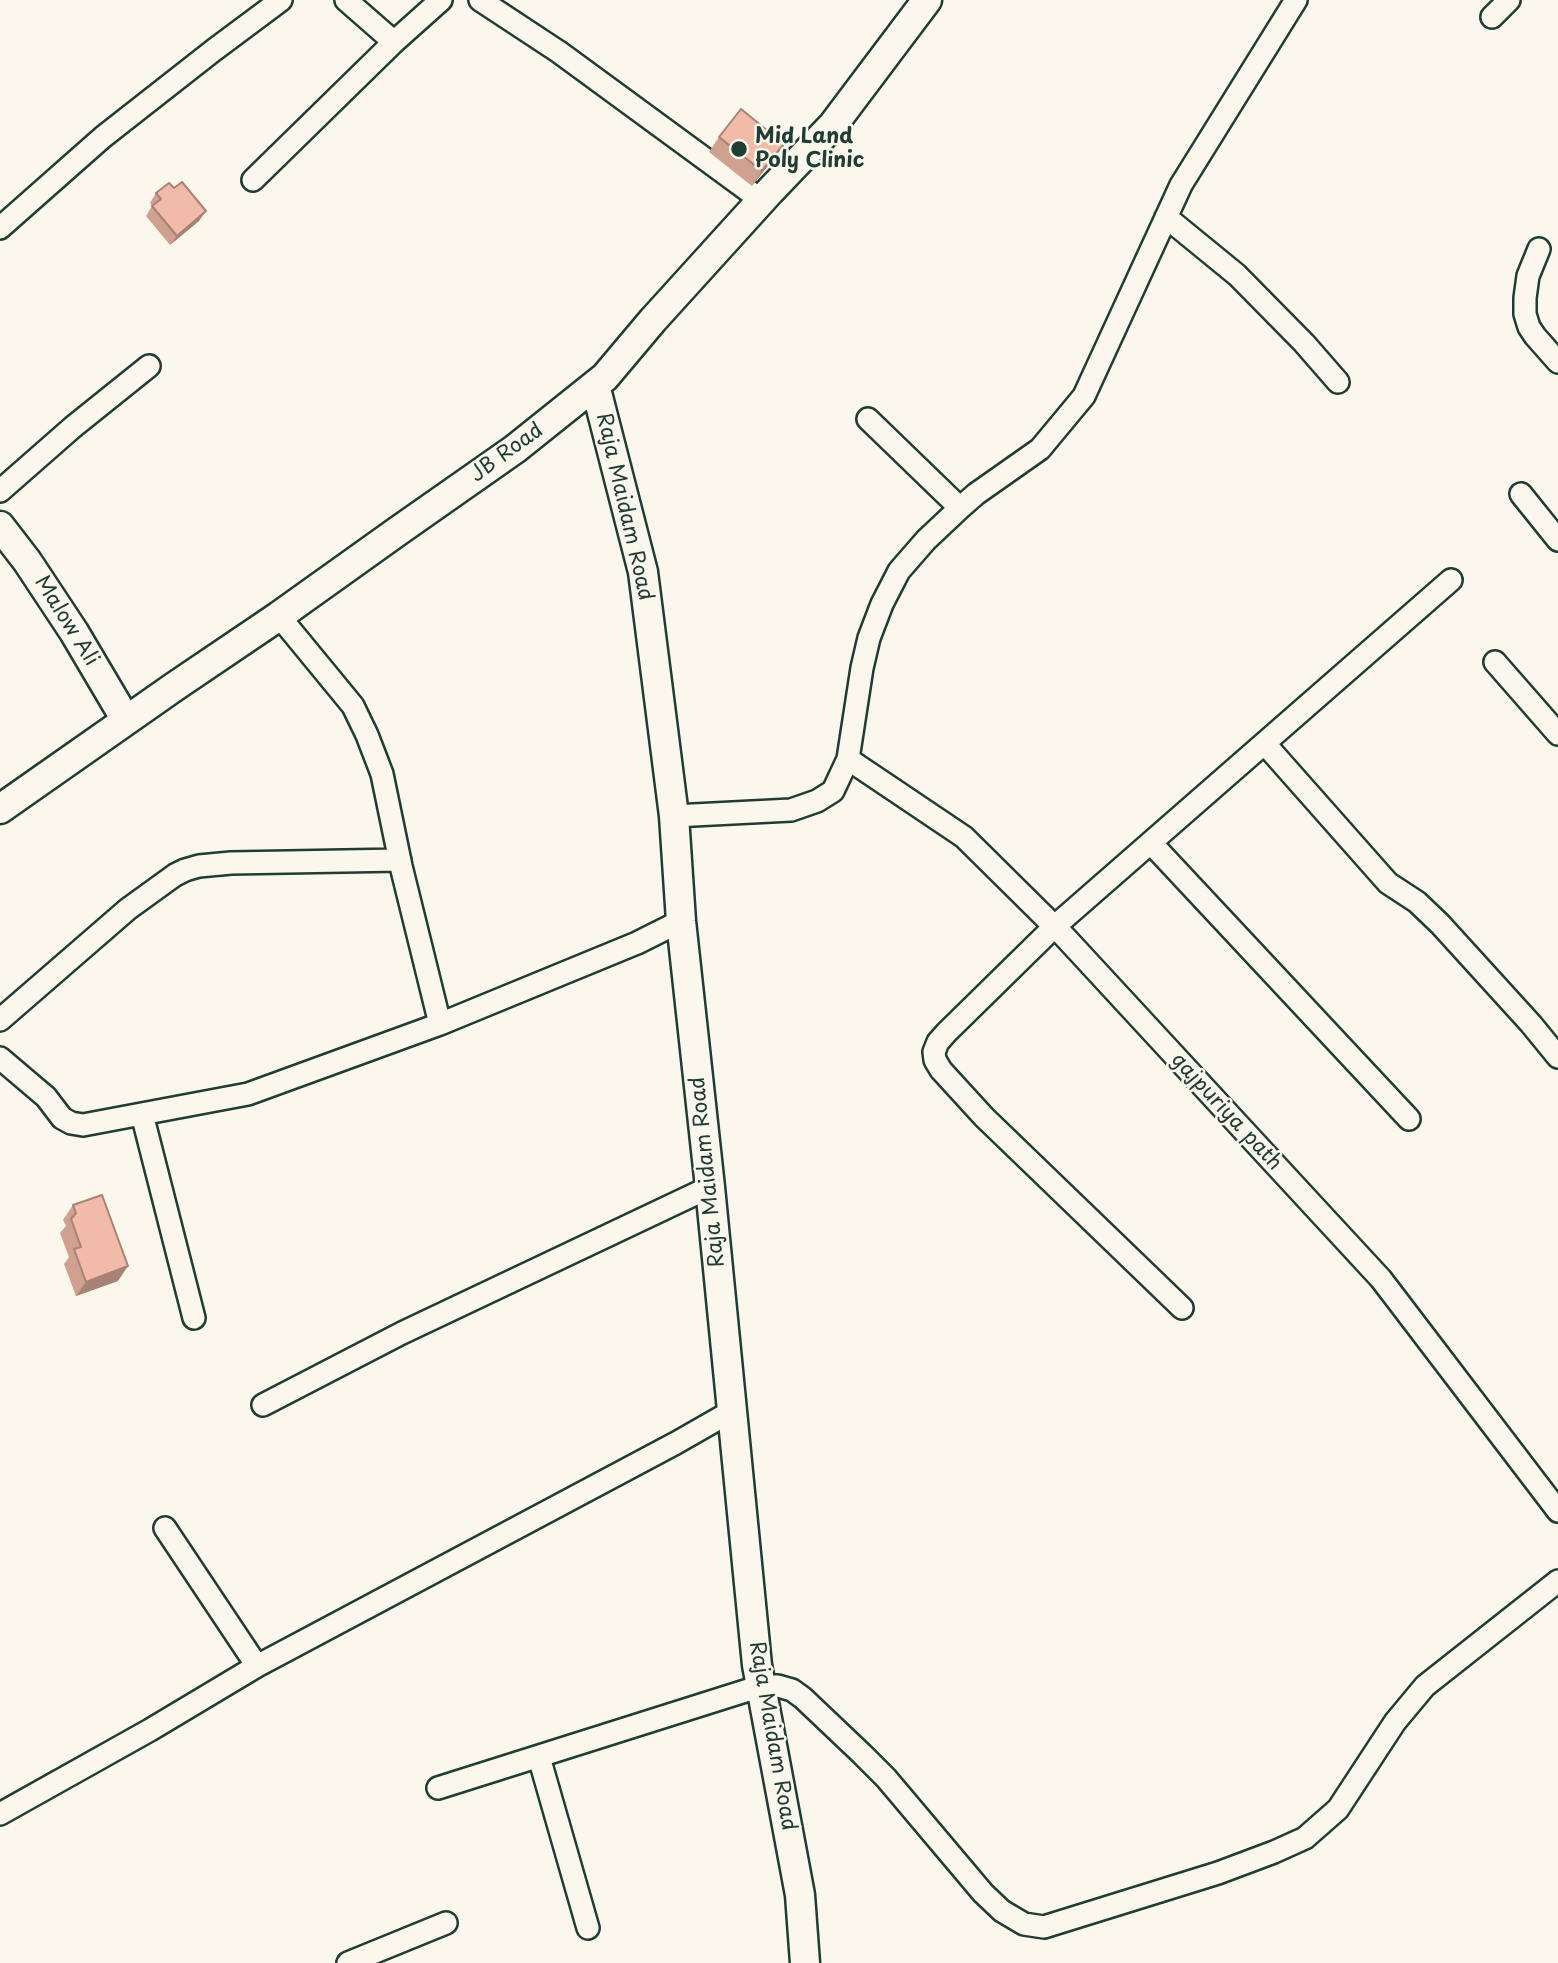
<!DOCTYPE html>
<style>
body{margin:0}
canvas{display:block;background:#fbf7ec}
</style>
<canvas width="1558" height="1963"></canvas>
<script>
const context = document.querySelector('canvas').getContext('2d');
context.lineJoin = 'round';
const shape = rows => new Path2D(rows.map(r => 'M' + r).join(''));
function trace(path, color, width, dash) { context.strokeStyle = color; context.lineWidth = width; context.lineCap = dash ? 'butt' : 'round'; context.setLineDash(dash || []); context.stroke(path); }
function paint(path, color) { context.fillStyle = color; context.fill(path, 'evenodd'); }
function drawText(font, color, halo, rows, align = 'center') {
  context.font = font + ' "Playpen Sans",sans-serif'; context.lineWidth = 5; context.setLineDash([]); context.textBaseline = 'middle'; context.strokeStyle = halo; context.fillStyle = color; for (const [text, x, y, turn = 0] of rows) {
    context.save(); context.translate(x, y); context.rotate((+turn || 0) * Math.PI / 180); context.textAlign = isNaN(turn) ? turn : align; if (halo) context.strokeText(text, 0, 0); context.fillText(text, 0, 0); context.restore();
  }
}
const minor = shape([
 [346,0,394,42],
 [480,0,559,52,761,200],
 [1492,17,1509,0],
 [253,180,394,42,441,0],
 [1166,217,1237,275,1304,343,1338,382],
 [0,228,103,137,214,50,281,0],
 [1539,249,1528,276,1525,298,1525,314,1529,327,1535,336,1558,362],
 [868,419,960,508],
 [0,491,73,427,149,366],
 [1521,494,1558,540],
 [279,616,353,706,367,735,382,774,401,866,440,1024],
 [1495,662,1558,734],
 [1265,744,1388,883,1417,902,1440,924,1531,1024,1558,1057],
 [848,759,964,837,1064,936,1381,1279,1558,1511],
 [674,816,791,810,817,801,833,791,848,759,862,668,869,638,882,604,899,571,926,540,960,508,976,494,1040,449,1084,396,1181,185,1296,0],
 [1151,843,1409,1119],
 [0,1020,128,909,175,875,185,870,199,866,231,863,400,860],
 [0,1058,46,1097,62,1118,71,1123,83,1125,248,1094,440,1024,637,943,681,921],
 [142,1114,194,1318],
 [1182,1308,984,1117,941,1070,935,1060,934,1052,938,1042,947,1032,1054,927,1451,580],
 [263,1405,402,1333,710,1187],
 [165,1528,257,1666],
 [539,1757,588,1928],
 [438,1788,761,1686,778,1686,792,1690,803,1698,862,1754,886,1778,983,1893,1002,1911,1024,1924,1044,1927,1218,1873,1274,1852,1305,1838,1338,1809,1395,1722,1425,1686,1558,1581],
 [0,1814,150,1730,257,1666,676,1443,732,1411],
 [348,1963,446,1923]
]);
const tertiary = shape([
 [595,385,643,572,674,816,681,921,710,1187,757,1665,800,1895,805,1963],
 [0,526,27,561,74,632,126,720],
 [0,809,174,687,279,616,398,531,515,449,605,377,653,320,770,191,833,125,927,0]
]);
trace(minor, '#1f3d34', 26);
trace(tertiary, '#1f3d34', 33);
trace(minor, '#fbf7ec', 21);
trace(tertiary, '#fbf7ec', 28);
paint(shape([
 [719,137,784,144,752,186,709,152],
 [156,193,199,221,170,245,146,216,152,206,150,203],
 [73,1205,118,1281,76,1296,64,1264,69,1257,60,1233,66,1226,63,1220]
]), '#d0a090');
paint(shape([
 [784,144,774,158,752,186,762,171],
 [206,211,199,221,170,245,177,236],
 [128,1266,118,1281,76,1296,86,1282]
]), '#a98276');
const building = shape([
 [741,109,784,144,762,171,719,137,741,109],
 [182,182,206,211,177,236,152,206,161,199,156,193,169,183,174,188,182,182],
 [102,1195,128,1266,86,1282,74,1249,81,1247,71,1219,76,1213,73,1205,102,1195]
]);
paint(building, '#f2baa8');
trace(building, '#a98276', 2);
for (const [x, y, r, color] of [
 [739,149,9,"#1f3d34"]
]) { const dot = new Path2D(); dot.arc(x, y, r, 0, 2 * Math.PI); context.fillStyle = color; context.fill(dot); trace(dot, '#fbf7ec', 2.5); }
drawText('bold 21px', '#1f3d34', '#fbf7ec', [
 ["Mid Land",755,137],
 ["Poly Clinic",755,161]
], 'left');
drawText('21px', '#1f3d34', '#fbf7ec', [
 ["JB Road",507,453,-36],
 ["Raja Maidam Road",624,507,77],
 ["Malow Ali",66,621,58],
 ["gajpuriya path",1226,1112,47],
 ["Raja Maidam Road",708,1172,-96],
 ["Raja Maidam Road",772,1736,80]
]);
</script>
